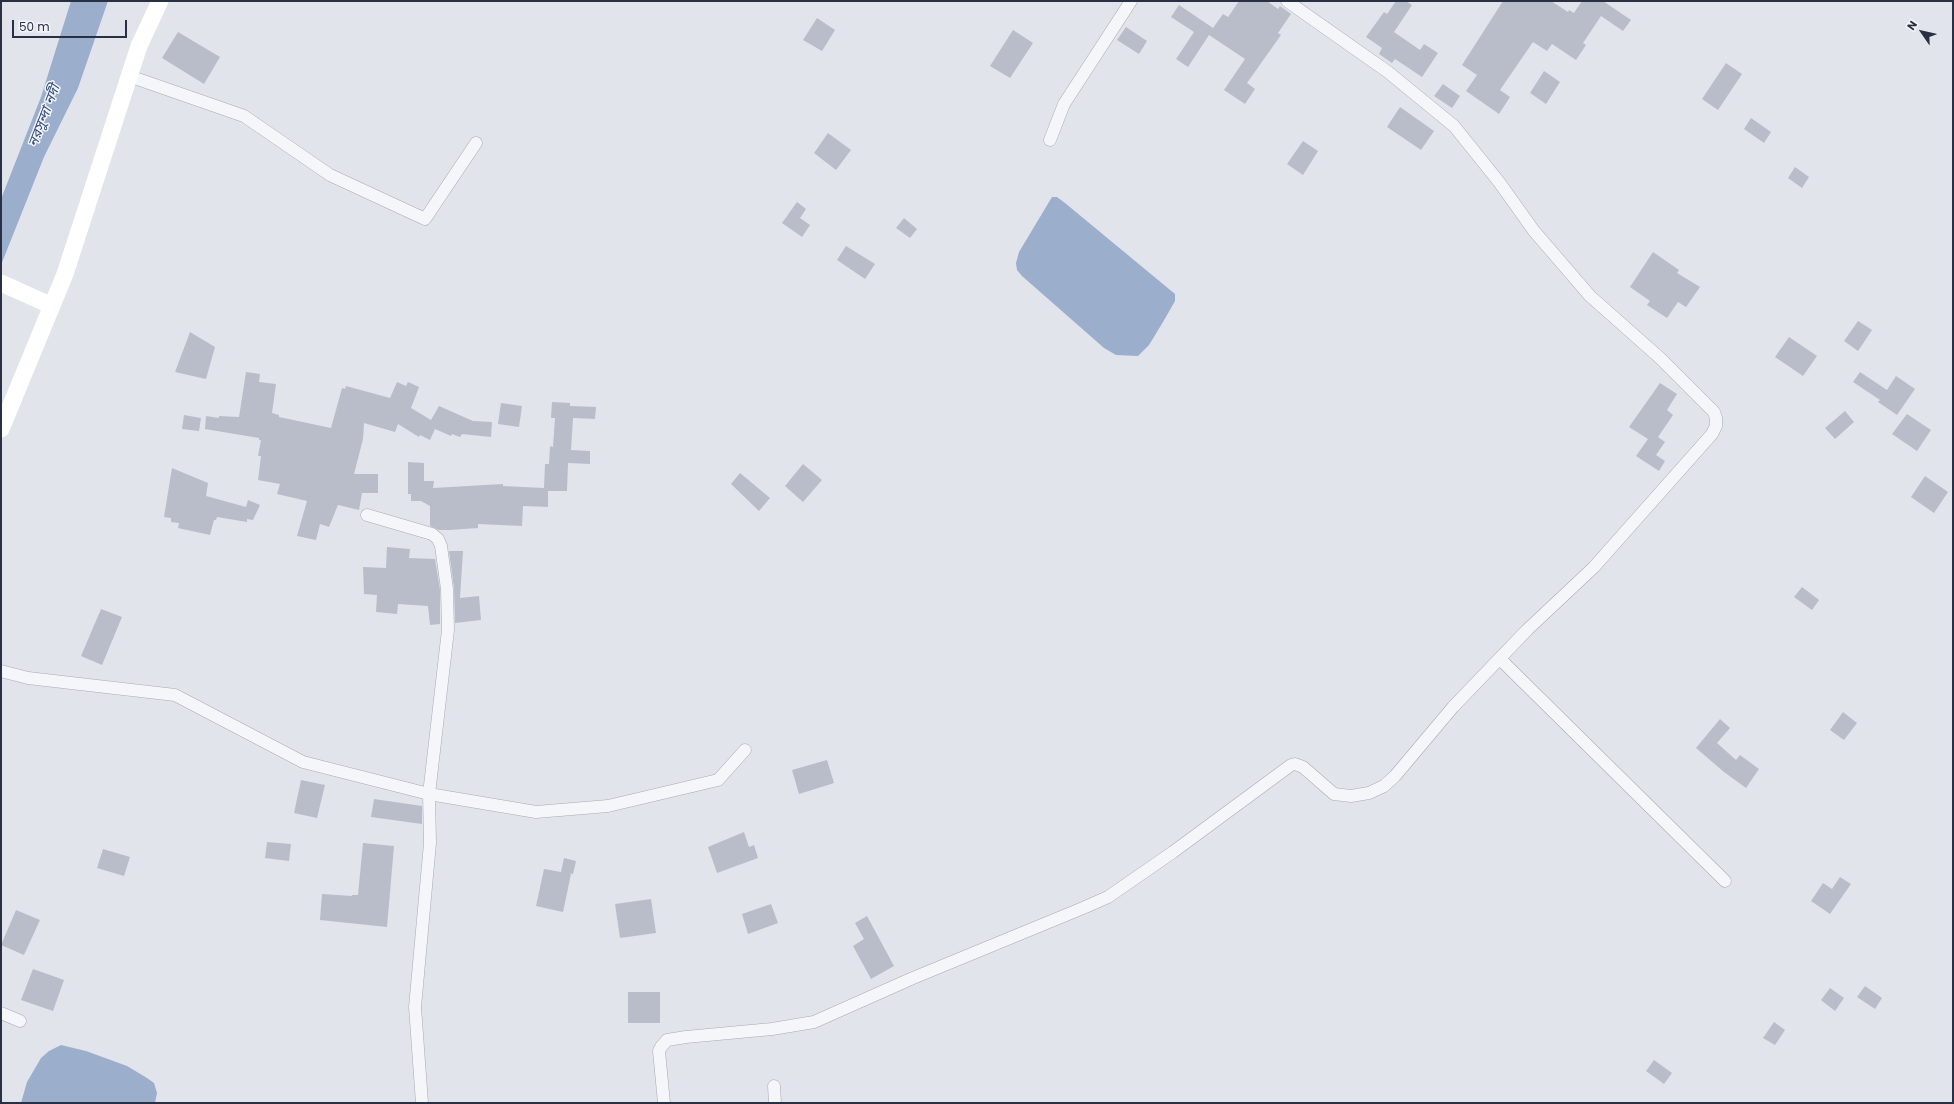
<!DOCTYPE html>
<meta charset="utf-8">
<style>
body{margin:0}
#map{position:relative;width:1954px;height:1104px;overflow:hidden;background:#e2e4eb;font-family:Poppins,sans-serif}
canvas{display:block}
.frame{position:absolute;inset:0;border:2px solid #293044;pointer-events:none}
.north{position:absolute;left:1902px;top:12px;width:40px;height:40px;-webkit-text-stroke:3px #f2f4f8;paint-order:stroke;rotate:304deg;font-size:11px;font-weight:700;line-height:16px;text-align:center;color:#293044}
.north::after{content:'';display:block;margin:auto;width:14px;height:18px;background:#293044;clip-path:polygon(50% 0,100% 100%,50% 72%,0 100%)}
.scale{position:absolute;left:12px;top:20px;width:115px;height:18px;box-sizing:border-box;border:2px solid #293044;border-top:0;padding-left:5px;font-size:12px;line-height:14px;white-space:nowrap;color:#293044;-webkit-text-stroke:3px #f2f4f8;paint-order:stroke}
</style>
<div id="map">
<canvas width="1954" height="1104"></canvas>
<div class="frame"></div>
<div class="north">N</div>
<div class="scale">50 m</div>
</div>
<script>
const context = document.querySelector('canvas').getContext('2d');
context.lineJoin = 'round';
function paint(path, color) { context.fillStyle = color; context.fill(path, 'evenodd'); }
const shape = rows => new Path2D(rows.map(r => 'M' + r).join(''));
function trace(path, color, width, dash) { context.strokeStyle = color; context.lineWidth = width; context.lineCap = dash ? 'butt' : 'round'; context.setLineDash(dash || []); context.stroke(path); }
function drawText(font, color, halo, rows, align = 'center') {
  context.font = font + ' Poppins,"Noto Sans Bengali",sans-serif'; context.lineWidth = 3; context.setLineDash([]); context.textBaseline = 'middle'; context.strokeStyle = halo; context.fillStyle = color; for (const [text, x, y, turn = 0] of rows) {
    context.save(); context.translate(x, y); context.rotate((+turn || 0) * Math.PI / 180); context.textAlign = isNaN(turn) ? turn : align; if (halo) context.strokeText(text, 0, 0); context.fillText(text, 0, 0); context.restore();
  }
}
paint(shape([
 [71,1,108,1,78,88,44,157,1,265,1,199,41,97],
 [1052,197,1057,197,1065,203,1175,294,1175,301,1163,322,1149,345,1138,356,1116,355,1104,348,1022,276,1017,270,1016,263,1019,252],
 [61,1045,86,1051,127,1066,147,1078,154,1083,157,1093,155,1103,21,1103,27,1082,41,1058,49,1051]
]), '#9baecc');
paint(shape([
 [1239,1,1267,1,1278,9,1280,6,1291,14,1278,33,1281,35,1247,83,1255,89,1245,104,1224,90,1245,59,1209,35,1188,67,1176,59,1194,32,1171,17,1179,5,1213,28,1223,14,1228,17],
 [1396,1,1406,1,1412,5,1394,32,1420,50,1424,44,1438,53,1422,77,1395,59,1392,63,1379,54,1382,48,1366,37,1384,12,1387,14],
 [1503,1,1551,1,1568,12,1569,10,1574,13,1582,1,1603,1,1631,20,1623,31,1601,16,1583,43,1586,45,1576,60,1552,44,1547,51,1533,42,1500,90,1510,97,1499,114,1466,91,1477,75,1462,65],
 [817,18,835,30,822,51,803,40],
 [1126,27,1147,41,1139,54,1117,40],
 [1013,30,1033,43,1010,78,990,66],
 [178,32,220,57,204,84,162,58],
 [1726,63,1742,74,1718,110,1702,99],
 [1544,71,1560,82,1546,104,1530,93],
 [1443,84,1460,96,1452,108,1434,96],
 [1400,107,1434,131,1421,150,1387,127],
 [1751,118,1771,132,1764,143,1744,129],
 [828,133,851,150,836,170,814,153],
 [1303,141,1318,151,1303,175,1287,164],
 [1795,167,1809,177,1802,188,1788,178],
 [797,202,806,209,800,218,810,225,802,237,782,223],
 [904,218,917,229,910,238,896,228],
 [846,246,875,264,865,279,837,260],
 [1653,252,1679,270,1677,273,1700,287,1686,307,1678,302,1667,318,1647,305,1650,301,1630,287],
 [1858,321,1872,330,1858,351,1844,341],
 [190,332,215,347,206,379,175,372],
 [1789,337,1817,356,1803,376,1775,357],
 [246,372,260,374,259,382,276,384,272,413,279,415,279,417,331,428,342,388,345,389,346,386,390,398,397,382,406,386,408,382,419,387,411,408,431,420,439,406,473,421,492,422,491,437,462,434,460,437,452,434,451,436,435,429,430,440,420,435,419,437,398,424,395,432,364,423,363,439,354,474,378,474,378,493,362,493,359,510,338,505,329,527,320,524,316,540,297,536,307,501,277,494,280,484,258,480,261,456,258,456,261,440,259,440,259,438,205,429,206,416,219,418,219,416,239,417],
 [1860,372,1887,390,1896,376,1915,389,1897,415,1878,402,1880,400,1853,382],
 [1660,383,1677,394,1667,410,1673,415,1658,437,1665,442,1656,455,1665,461,1659,471,1636,456,1648,439,1629,427],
 [552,402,570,403,570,406,596,407,595,419,573,418,571,450,590,451,590,464,568,463,567,491,548,491,548,507,523,506,522,526,478,524,478,528,449,530,439,530,430,526,430,506,421,501,411,501,411,494,408,494,408,462,424,463,424,481,434,481,433,488,503,484,503,486,544,488,545,464,549,464,550,446,553,447,555,418,551,418],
 [501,403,522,406,519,427,498,424],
 [1845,411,1854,422,1835,439,1825,428],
 [1907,414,1931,430,1917,451,1892,434],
 [184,415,201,418,199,431,182,429],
 [803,464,822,480,803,502,785,486],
 [172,468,208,483,206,496,246,507,248,500,260,505,253,520,247,519,247,522,217,517,216,520,214,520,210,535,178,528,179,523,171,522,171,518,164,517],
 [740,473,770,498,759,511,731,484],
 [1925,476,1948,492,1934,513,1911,497],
 [387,547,410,549,409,558,435,559,440,590,440,624,430,625,428,606,398,604,397,614,376,612,377,595,364,594,363,567,386,568],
 [449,551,463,551,460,598,479,596,481,620,455,623,454,588],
 [1802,587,1819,600,1812,610,1794,597],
 [101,609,122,617,102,665,81,656],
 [1843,712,1857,723,1844,740,1830,730],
 [1720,719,1730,728,1717,743,1736,760,1740,755,1759,769,1746,788,1724,772,1696,748],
 [827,760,834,783,799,794,792,770],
 [301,780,325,785,317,818,294,813],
 [374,799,422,806,422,824,371,817],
 [744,832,749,847,754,845,758,858,717,873,708,847],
 [267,842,291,844,289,861,265,858],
 [363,843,394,846,387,927,320,920,322,894,352,896,352,895,358,895],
 [103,849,130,857,124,876,97,868],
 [564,858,576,861,573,874,567,873,571,874,563,912,536,906,544,869,561,872],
 [1840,877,1851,884,1830,914,1811,901,1823,883,1832,889],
 [651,899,656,933,620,938,615,904],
 [771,904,778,923,748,934,742,914],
 [16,910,40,920,24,955,1,945],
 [867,916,894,966,871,979,853,946,864,939,855,923],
 [33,969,64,980,53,1011,21,1000],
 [1865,986,1882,998,1875,1009,1857,997],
 [1830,988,1844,998,1835,1011,1821,1000],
 [628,992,660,992,660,1023,628,1023],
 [1774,1022,1785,1030,1775,1045,1763,1038],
 [1654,1060,1672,1073,1664,1084,1646,1071]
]), '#b9bdc9');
const street = shape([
 [129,76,244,116,330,175,425,219,476,143],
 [1050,140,1064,104,1131,1],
 [367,515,432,534,438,539,441,546,447,589,448,630,429,794,430,843,415,1007,422,1103],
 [1500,659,1725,881],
 [1,671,28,678,175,695,303,762,429,794,536,812,608,806,718,780,745,750],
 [1,1013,20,1021],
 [774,1086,775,1103],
 [664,1103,659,1051,661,1047,667,1040,686,1037,772,1029,814,1022,913,978,1083,908,1108,897,1173,852,1291,765,1295,764,1303,767,1334,794,1351,796,1369,793,1384,786,1395,776,1453,707,1527,630,1594,567,1712,434,1716,426,1716,418,1714,412,1660,358,1590,296,1534,231,1499,182,1454,126,1388,72,1287,1]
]);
trace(street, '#a7aab6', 13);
trace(street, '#f5f6f9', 12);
trace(shape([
 [1,283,52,306],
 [1,429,65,274,139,46,160,1]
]), '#fff', 17);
drawText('italic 14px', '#314a7a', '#f2f4f8', [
 ["নরসুন্দা নদী",45,116,-69]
]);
</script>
